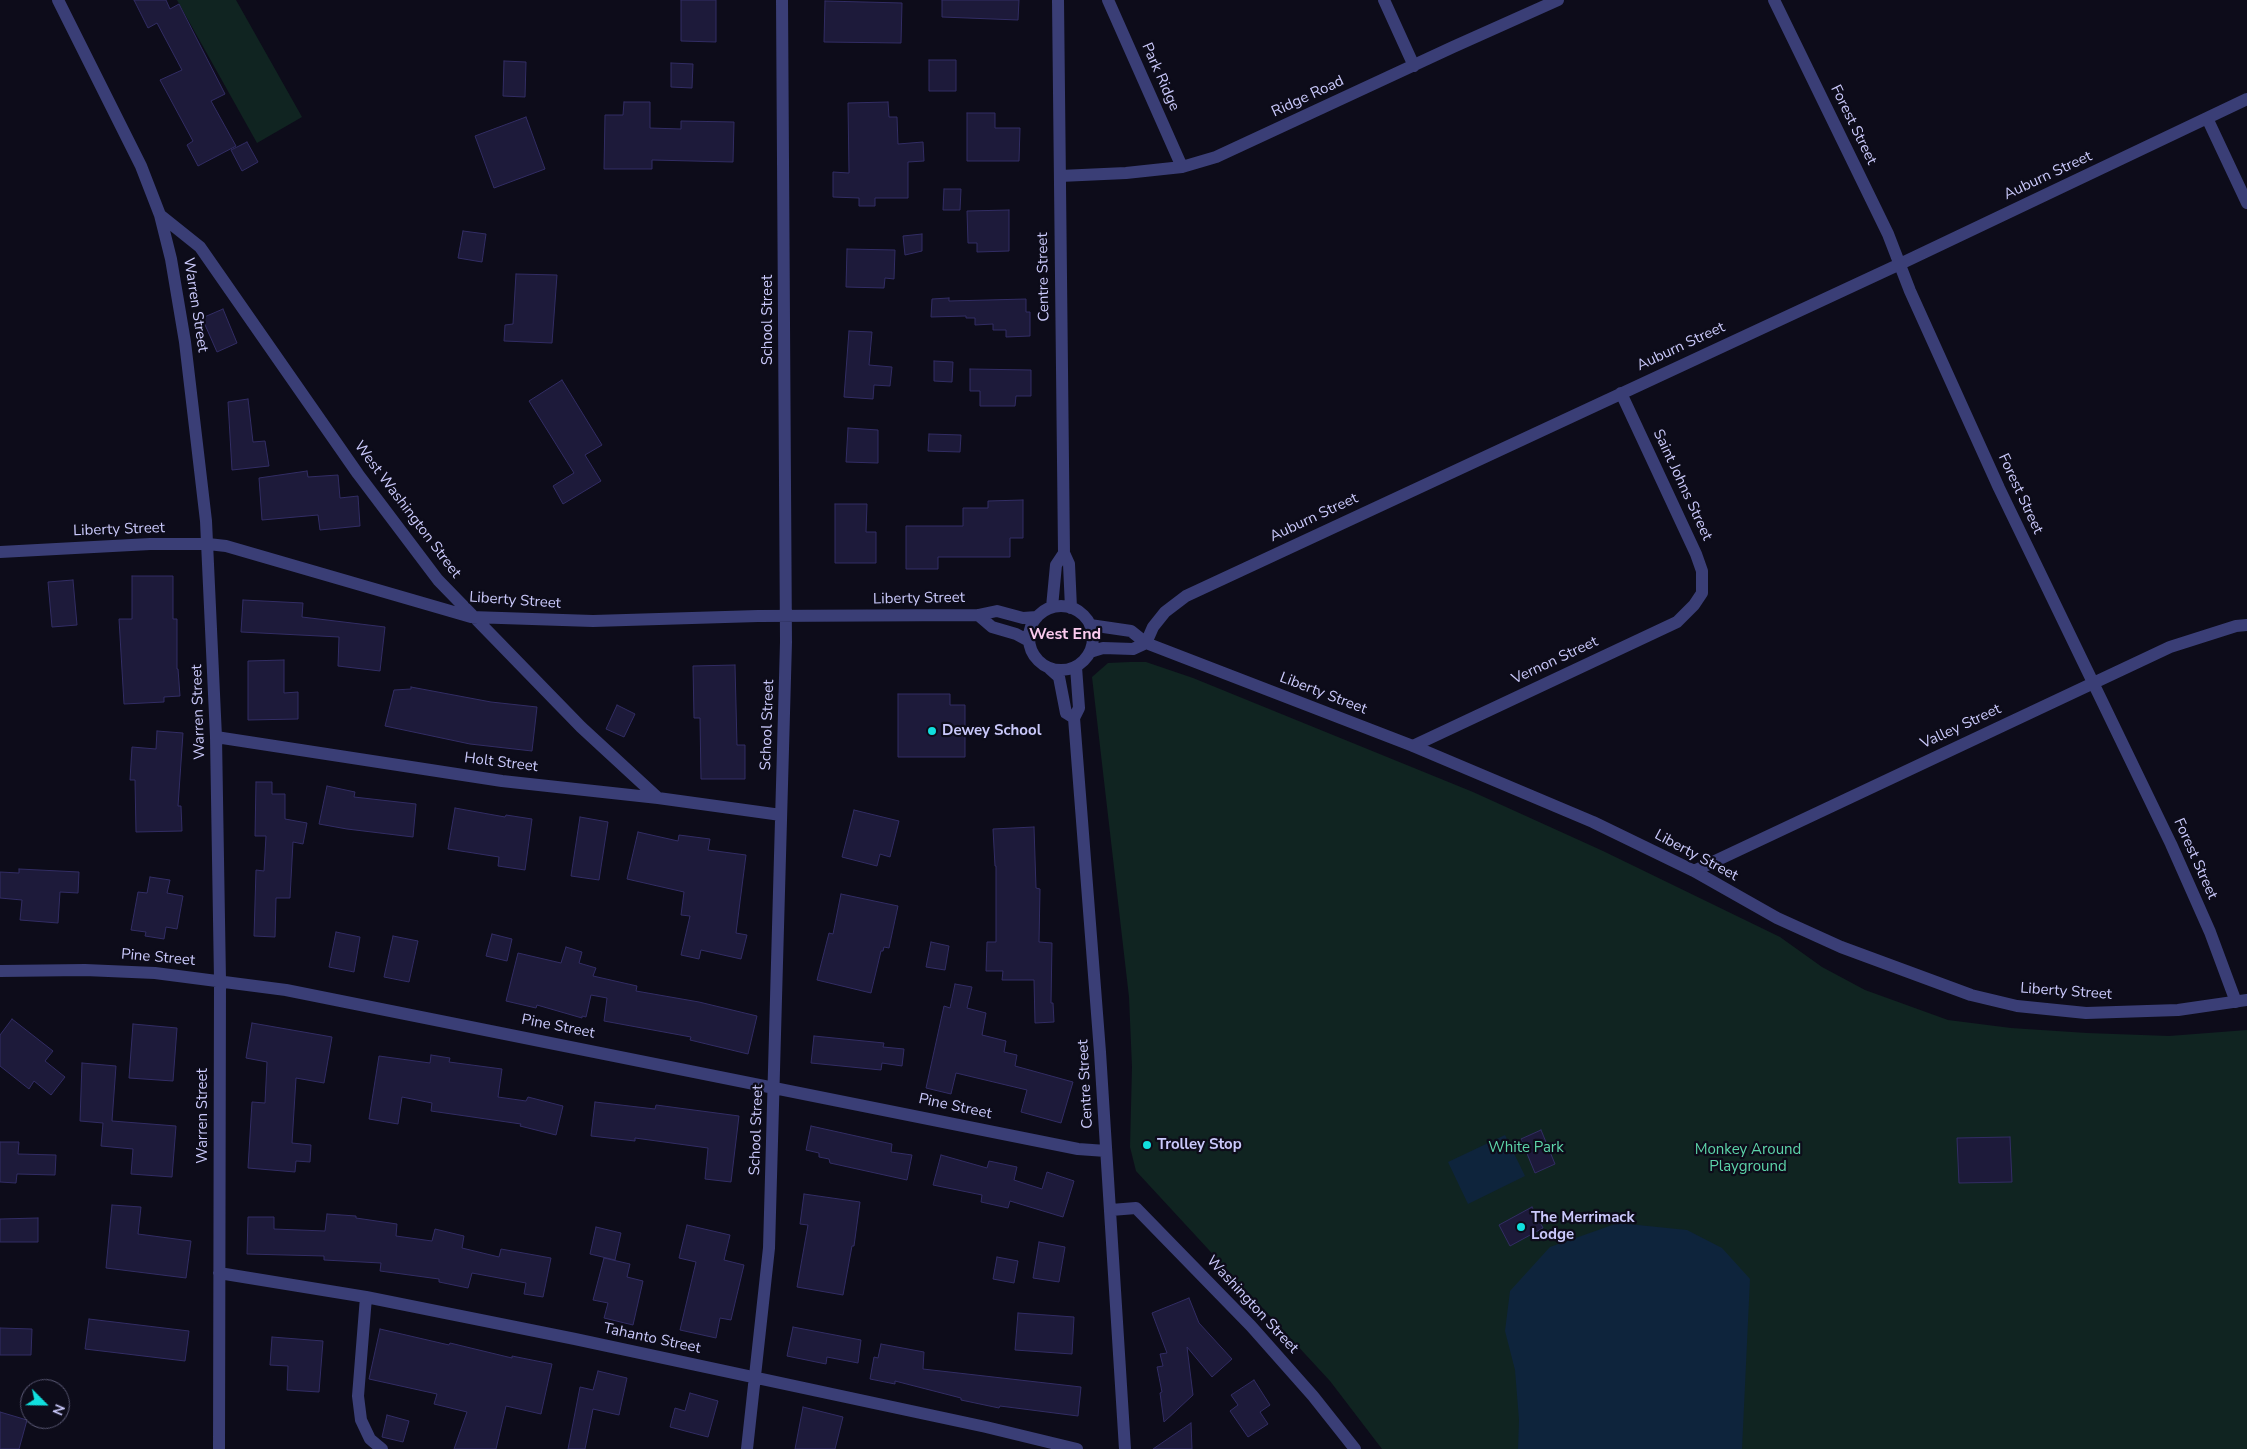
<!DOCTYPE html>
<style>
body{margin:0}
#map{position:relative;width:2247px;height:1449px;overflow:hidden;background:#0d0c1a;font-family:"Nunito Sans",sans-serif}
canvas{display:block}
.north{position:absolute;left:20px;top:1379px;width:50px;height:50px;box-sizing:border-box;background:#0d0c1a;border:1px solid #595874;border-radius:50%;rotate:113deg;font-size:14px;font-weight:700;line-height:20px;text-align:center;color:#cac9fb}
.north::after{content:'';display:block;margin:auto;width:18px;height:22px;background:#11dfde;clip-path:polygon(50% 0,100% 100%,50% 72%,0 100%)}
</style>
<div id="map">
<canvas width="2247" height="1449"></canvas>
<div class="north">N</div>
</div>
<script>
const context = document.querySelector('canvas').getContext('2d');
context.lineJoin = 'round';
function paint(path, color) { context.fillStyle = color; context.fill(path, 'evenodd'); }
const shape = rows => new Path2D(rows.map(r => 'M' + r).join(''));
function trace(path, color, width, dash) { context.strokeStyle = color; context.lineWidth = width; context.lineCap = dash ? 'butt' : 'round'; context.setLineDash(dash || []); context.stroke(path); }
function drawText(font, color, halo, rows, align = 'center') {
  context.font = font + ' "Nunito Sans",sans-serif'; context.lineWidth = 4.5; context.setLineDash([]); context.textBaseline = 'middle'; context.strokeStyle = halo; context.fillStyle = color; for (const [text, x, y, turn = 0] of rows) {
    context.save(); context.translate(x, y); context.rotate((+turn || 0) * Math.PI / 180); context.textAlign = isNaN(turn) ? turn : align; if (halo) context.strokeText(text, 0, 0); context.fillText(text, 0, 0); context.restore();
  }
}
paint(shape([
 [177,0,236,0,302,117,257,143],
 [1130,662,1146,662,1193,678,1473,792,1603,851,1780,937,1822,967,1865,990,1948,1020,2011,1028,2087,1033,2169,1036,2247,1030,2247,1449,1382,1449,1330,1381,1136,1171,1130,1147,1132,1067,1129,997,1092,677,1108,663]
]), '#102421');
paint(shape([
 [1505,1135,1525,1176,1468,1204,1448,1162],
 [1618,1223,1687,1230,1722,1248,1750,1279,1742,1449,1518,1449,1519,1420,1515,1370,1505,1331,1510,1291,1550,1247]
]), '#0e243c');
const building = shape([
 [134,0,166,0,170,9,179,4,225,94,211,101,236,146,198,166,187,145,193,141,160,80,182,70,157,23,148,28,134,0],
 [681,0,716,0,716,42,681,41,681,0],
 [942,0,1019,0,1018,20,942,17,942,0],
 [825,1,902,3,901,43,824,42,825,1],
 [929,60,956,60,956,91,929,91,929,60],
 [504,61,526,62,525,97,503,96,504,61],
 [671,63,693,64,692,88,671,87,671,63],
 [624,102,650,102,650,128,681,129,681,121,734,122,733,162,652,160,652,169,604,169,605,115,623,115,624,102],
 [888,102,889,117,897,117,898,144,923,142,924,161,908,162,908,198,875,198,875,206,859,206,859,198,833,197,833,172,849,173,848,103,888,102],
 [967,113,995,113,995,128,1020,128,1019,161,967,161,967,113],
 [526,117,545,169,494,188,475,136,526,117],
 [247,142,258,162,242,171,231,150,247,142],
 [944,189,961,189,960,210,943,210,944,189],
 [1009,210,1009,251,977,252,977,243,968,243,967,211,1009,210],
 [463,231,486,234,482,262,458,258,463,231],
 [922,234,922,251,905,255,903,236,922,234],
 [847,249,895,250,894,279,885,278,884,288,846,287,847,249],
 [516,274,557,275,552,343,504,341,505,325,513,324,516,274],
 [949,298,949,301,1026,299,1026,312,1030,312,1030,336,1006,337,1006,330,993,330,993,324,975,325,975,318,966,318,966,316,931,317,932,299,949,298],
 [223,309,237,343,217,352,202,318,223,309],
 [849,331,872,332,869,365,892,367,890,386,874,385,873,399,844,397,849,331],
 [934,361,953,362,952,382,934,381,934,361],
 [970,369,1031,370,1031,396,1016,396,1015,406,980,406,980,391,970,391,970,369],
 [562,380,602,445,585,455,601,481,563,504,553,486,574,473,529,401,562,380],
 [248,399,253,442,265,441,269,466,232,470,228,402,248,399],
 [848,428,878,430,878,463,846,462,848,428],
 [929,434,961,435,960,452,928,451,929,434],
 [307,471,308,477,338,475,340,498,358,496,360,526,320,530,318,515,262,520,259,478,307,471],
 [1023,500,1023,538,1010,538,1010,557,938,557,938,569,906,569,906,526,963,526,963,508,988,508,988,501,1023,500],
 [835,504,867,504,866,532,876,532,876,563,835,563,835,504],
 [132,576,173,576,173,619,177,619,177,669,178,669,180,696,164,697,164,702,124,704,119,619,132,619,132,576],
 [73,580,77,625,52,627,48,582,73,580],
 [243,600,303,603,302,617,385,627,380,671,338,666,339,637,241,632,243,600],
 [284,660,284,693,298,692,298,719,248,720,248,661,284,660],
 [735,665,737,745,745,745,745,779,701,779,700,718,694,718,693,666,735,665],
 [411,687,491,702,537,707,532,751,470,744,385,726,394,690,411,689,411,687],
 [898,694,950,694,950,705,965,705,965,757,898,757,898,694],
 [617,705,635,714,624,737,606,729,617,705],
 [157,731,183,733,178,806,181,806,182,831,136,832,135,780,130,780,132,747,156,749,157,731],
 [256,782,272,782,272,794,285,794,285,819,307,823,303,844,293,842,290,898,276,898,275,937,254,936,256,870,264,871,266,836,255,836,256,782],
 [327,786,355,792,354,797,416,804,413,837,347,829,319,824,327,786],
 [455,808,505,817,506,815,532,819,525,870,498,866,499,857,448,849,455,808],
 [854,810,899,821,890,857,880,854,877,866,842,857,854,810],
 [580,817,608,822,599,880,571,876,580,817],
 [1034,827,1036,888,1040,889,1039,942,1052,943,1051,1003,1053,1003,1054,1022,1035,1023,1034,980,1002,980,1003,971,986,971,987,942,996,942,996,866,995,866,993,829,1034,827],
 [638,832,678,841,679,835,710,839,708,850,746,855,736,933,747,935,741,959,701,950,699,959,681,955,690,916,681,915,684,892,627,879,638,832],
 [19,869,79,872,78,893,60,892,58,923,20,920,22,900,0,898,0,872,19,873,19,869],
 [150,877,170,880,167,893,183,896,177,929,166,927,164,939,145,936,146,932,131,930,138,892,147,893,150,877],
 [841,894,898,906,889,948,884,947,883,951,881,951,871,993,817,980,829,933,833,934,841,894],
 [336,932,360,937,354,972,329,967,336,932],
 [492,934,512,939,507,961,486,956,492,934],
 [393,936,418,941,409,982,384,977,393,936],
 [931,942,949,946,945,970,926,967,931,942],
 [566,947,582,952,579,963,596,968,593,976,637,986,636,991,699,1002,757,1016,748,1054,690,1040,691,1037,604,1021,607,998,591,995,586,1017,582,1016,582,1018,537,1005,536,1008,506,1001,518,953,561,963,566,947],
 [955,984,972,987,967,1008,986,1013,982,1035,1006,1041,1004,1052,1017,1055,1015,1066,1073,1082,1061,1123,1021,1112,1027,1090,956,1073,951,1094,926,1088,944,1006,950,1008,955,984],
 [12,1019,53,1051,45,1061,65,1077,51,1095,34,1081,29,1089,0,1066,0,1035,12,1019],
 [252,1023,332,1037,324,1083,296,1078,292,1143,311,1145,310,1162,296,1161,295,1172,248,1168,252,1102,265,1103,267,1062,246,1058,252,1023],
 [133,1024,177,1028,173,1081,129,1078,133,1024],
 [814,1036,884,1043,883,1047,904,1049,902,1066,882,1063,881,1070,811,1063,814,1036],
 [431,1055,450,1058,449,1062,502,1069,498,1097,526,1101,528,1097,563,1106,556,1135,520,1126,521,1124,431,1111,432,1103,402,1097,398,1124,369,1119,379,1056,430,1063,431,1055],
 [82,1063,116,1066,112,1121,176,1126,172,1177,131,1174,133,1149,101,1146,103,1123,80,1121,82,1063],
 [595,1102,655,1109,656,1105,739,1116,731,1182,705,1179,708,1148,635,1138,635,1141,591,1136,595,1102],
 [811,1126,892,1144,891,1152,912,1155,907,1180,830,1163,829,1159,819,1157,819,1153,806,1150,811,1126],
 [1541,1130,1555,1164,1535,1173,1521,1139,1541,1130],
 [2010,1137,2012,1182,1959,1183,1957,1138,2010,1137],
 [0,1142,19,1142,18,1154,56,1155,55,1175,17,1174,16,1183,0,1182,0,1142],
 [941,1155,987,1168,989,1161,1017,1167,1014,1180,1042,1189,1047,1172,1074,1181,1063,1217,1010,1201,1008,1208,981,1202,982,1195,933,1185,941,1155],
 [804,1194,860,1202,854,1246,852,1246,843,1295,797,1287,808,1225,800,1224,804,1194],
 [112,1205,141,1207,138,1234,191,1241,186,1278,106,1268,112,1205],
 [1532,1207,1543,1228,1510,1246,1499,1225,1532,1207],
 [327,1214,356,1216,356,1218,397,1224,396,1236,432,1241,435,1229,464,1236,462,1248,499,1257,501,1249,551,1258,543,1297,524,1294,526,1283,472,1273,468,1288,439,1282,439,1279,380,1271,381,1263,324,1260,324,1256,247,1254,248,1217,274,1217,274,1229,325,1231,327,1214],
 [38,1218,38,1242,0,1242,0,1219,38,1218],
 [687,1225,730,1235,724,1260,744,1265,731,1320,720,1318,716,1338,680,1330,696,1262,679,1258,687,1225],
 [596,1227,621,1233,615,1260,590,1254,596,1227],
 [1039,1242,1065,1247,1059,1282,1033,1278,1039,1242],
 [997,1257,1018,1261,1014,1283,993,1279,997,1257],
 [604,1258,630,1264,627,1277,643,1281,633,1325,604,1318,608,1303,593,1300,604,1258],
 [1189,1298,1199,1323,1232,1359,1212,1377,1187,1347,1193,1395,1164,1422,1160,1393,1162,1392,1157,1367,1163,1366,1160,1354,1167,1353,1152,1313,1189,1298],
 [1018,1313,1074,1317,1072,1354,1015,1350,1018,1313],
 [89,1319,189,1331,185,1361,85,1349,89,1319],
 [793,1327,861,1340,858,1363,827,1357,826,1364,787,1356,793,1327],
 [0,1328,32,1329,31,1355,0,1355,0,1328],
 [380,1329,449,1345,450,1343,512,1358,512,1356,552,1364,541,1414,506,1406,496,1449,454,1449,467,1412,434,1404,437,1394,369,1379,380,1329],
 [272,1337,323,1341,319,1392,287,1390,288,1366,270,1365,272,1337],
 [881,1344,924,1352,923,1369,1081,1387,1078,1416,1000,1406,999,1408,961,1400,961,1398,895,1381,895,1384,870,1379,874,1357,878,1358,881,1344],
 [598,1371,627,1378,619,1415,593,1409,585,1449,568,1449,580,1387,593,1390,598,1371],
 [1254,1380,1270,1405,1260,1412,1268,1424,1248,1437,1230,1411,1238,1405,1231,1395,1254,1380],
 [690,1393,718,1401,708,1437,670,1427,675,1408,685,1411,690,1393],
 [803,1407,843,1417,835,1449,795,1449,803,1407],
 [0,1412,27,1420,19,1449,0,1449,0,1412],
 [387,1415,409,1421,403,1442,382,1437,387,1415],
 [1191,1423,1192,1449,1153,1449,1191,1423]
]);
paint(building, '#1d1a3a');
trace(building, '#322d64', 1);
trace(shape([
 [58,0,141,166,160,215,171,259,185,342,206,521,216,737,220,980,219,1449],
 [1058,0,1064,553,1069,564,1071,608],
 [1108,0,1182,167],
 [1384,0,1414,66],
 [1774,0,1888,234,1910,291,1999,488,2171,844,2210,932,2236,1002],
 [2207,118,2247,203],
 [1060,176,1126,173,1182,167,1216,157,1453,47,1558,0],
 [160,215,200,247,358,474,438,580,581,727,658,798],
 [0,552,150,544,208,544,226,546,471,617,593,621,758,616,978,615,997,611,1023,618,1037,617],
 '1029 638a32 32 0 1 1 64 0a32 32 0 1 1-64 0Z',
 [1052,607,1056,565,1064,553],
 [978,615,992,627,1016,634,1029,641],
 [1090,625,1131,631,1146,643,1413,746,1593,822,1694,871,1777,918,1841,947,1971,995,2017,1006,2086,1013,2178,1010,2247,1000],
 [1146,643,1153,627,1165,612,1186,596,1900,264,2247,99],
 [1090,652,1103,648,1133,649,1146,643],
 [1076,667,1079,708,1074,718,1100,1052,1125,1449],
 [1050,669,1059,677,1066,713,1074,718],
 [216,737,502,781,658,798,781,815],
 [1413,746,1677,622,1694,605,1702,593,1702,571,1696,554,1621,393],
 [1694,871,2170,647,2236,626,2247,625],
 [0,971,85,970,155,973,286,990,1078,1149,1106,1151],
 [1111,1210,1136,1208,1251,1326,1313,1396,1355,1449],
 [219,1273,366,1297,575,1339,986,1427,1077,1449],
 [366,1297,358,1396,361,1420,370,1439,382,1449],
 [747,1449,769,1248,786,642,782,0]
]), '#3a3e76', 12);
for (const [x, y, r, color] of [
 [932,731,5,"#11dfde"],
 [1147,1145,5,"#11dfde"],
 [1521,1227,5,"#11dfde"]
]) { const dot = new Path2D(); dot.arc(x, y, r, 0, 2 * Math.PI); context.fillStyle = color; context.fill(dot); trace(dot, '#0d0c1a', 2); }
drawText('15px', '#cac9fb', '#0d0c1a', [
 ["Park Ridge",1160,77,66],
 ["Ridge Road",1308,97,-25],
 ["Forest Street",1853,125,64],
 ["Auburn Street",2048,176,-25],
 ["Centre Street",1044,277,-91],
 ["Warren Street",195,305,81],
 ["School Street",768,320,-90],
 ["Auburn Street",1681,347,-25],
 ["Saint Johns Street",1682,485,65],
 ["Forest Street",2020,494,65],
 ["West Washington Street",407,510,53],
 ["Auburn Street",1314,518,-25],
 ["Liberty Street",119,530,-2],
 ["Liberty Street",919,599,-1],
 ["Liberty Street",515,601,4],
 ["Vernon Street",1555,661,-25],
 ["Liberty Street",1323,694,21],
 ["Warren Street",199,712,-92],
 ["School Street",768,725,-88],
 ["Valley Street",1961,727,-25],
 ["Holt Street",501,763,7],
 ["Liberty Street",1696,856,28],
 ["Forest Street",2195,859,66],
 ["Pine Street",158,958,5],
 ["Liberty Street",2066,992,4],
 ["Pine Street",558,1027,11],
 ["Centre Street",1086,1084,-93],
 ["Pine Street",955,1107,12],
 ["Warren Street",203,1116,-90],
 ["School Street",757,1130,-88],
 ["Washington Street",1252,1305,47],
 ["Tahanto Street",652,1339,12]
]);
drawText('bold 15px', '#cac9fb', '#0d0c1a', [
 ["Dewey School",942,731],
 ["Trolley Stop",1157,1145],
 ["The Merrimack",1531,1218],
 ["Lodge",1531,1235]
], 'left');
drawText('15px', '#5dd4a9', '#0d0c1a', [
 ["White Park",1526,1148],
 ["Monkey Around",1748,1150],
 ["Playground",1748,1167]
]);
drawText('bold 16px', '#fbcbef', '#0d0c1a', [
 ["West End",1065,635]
]);
</script>
